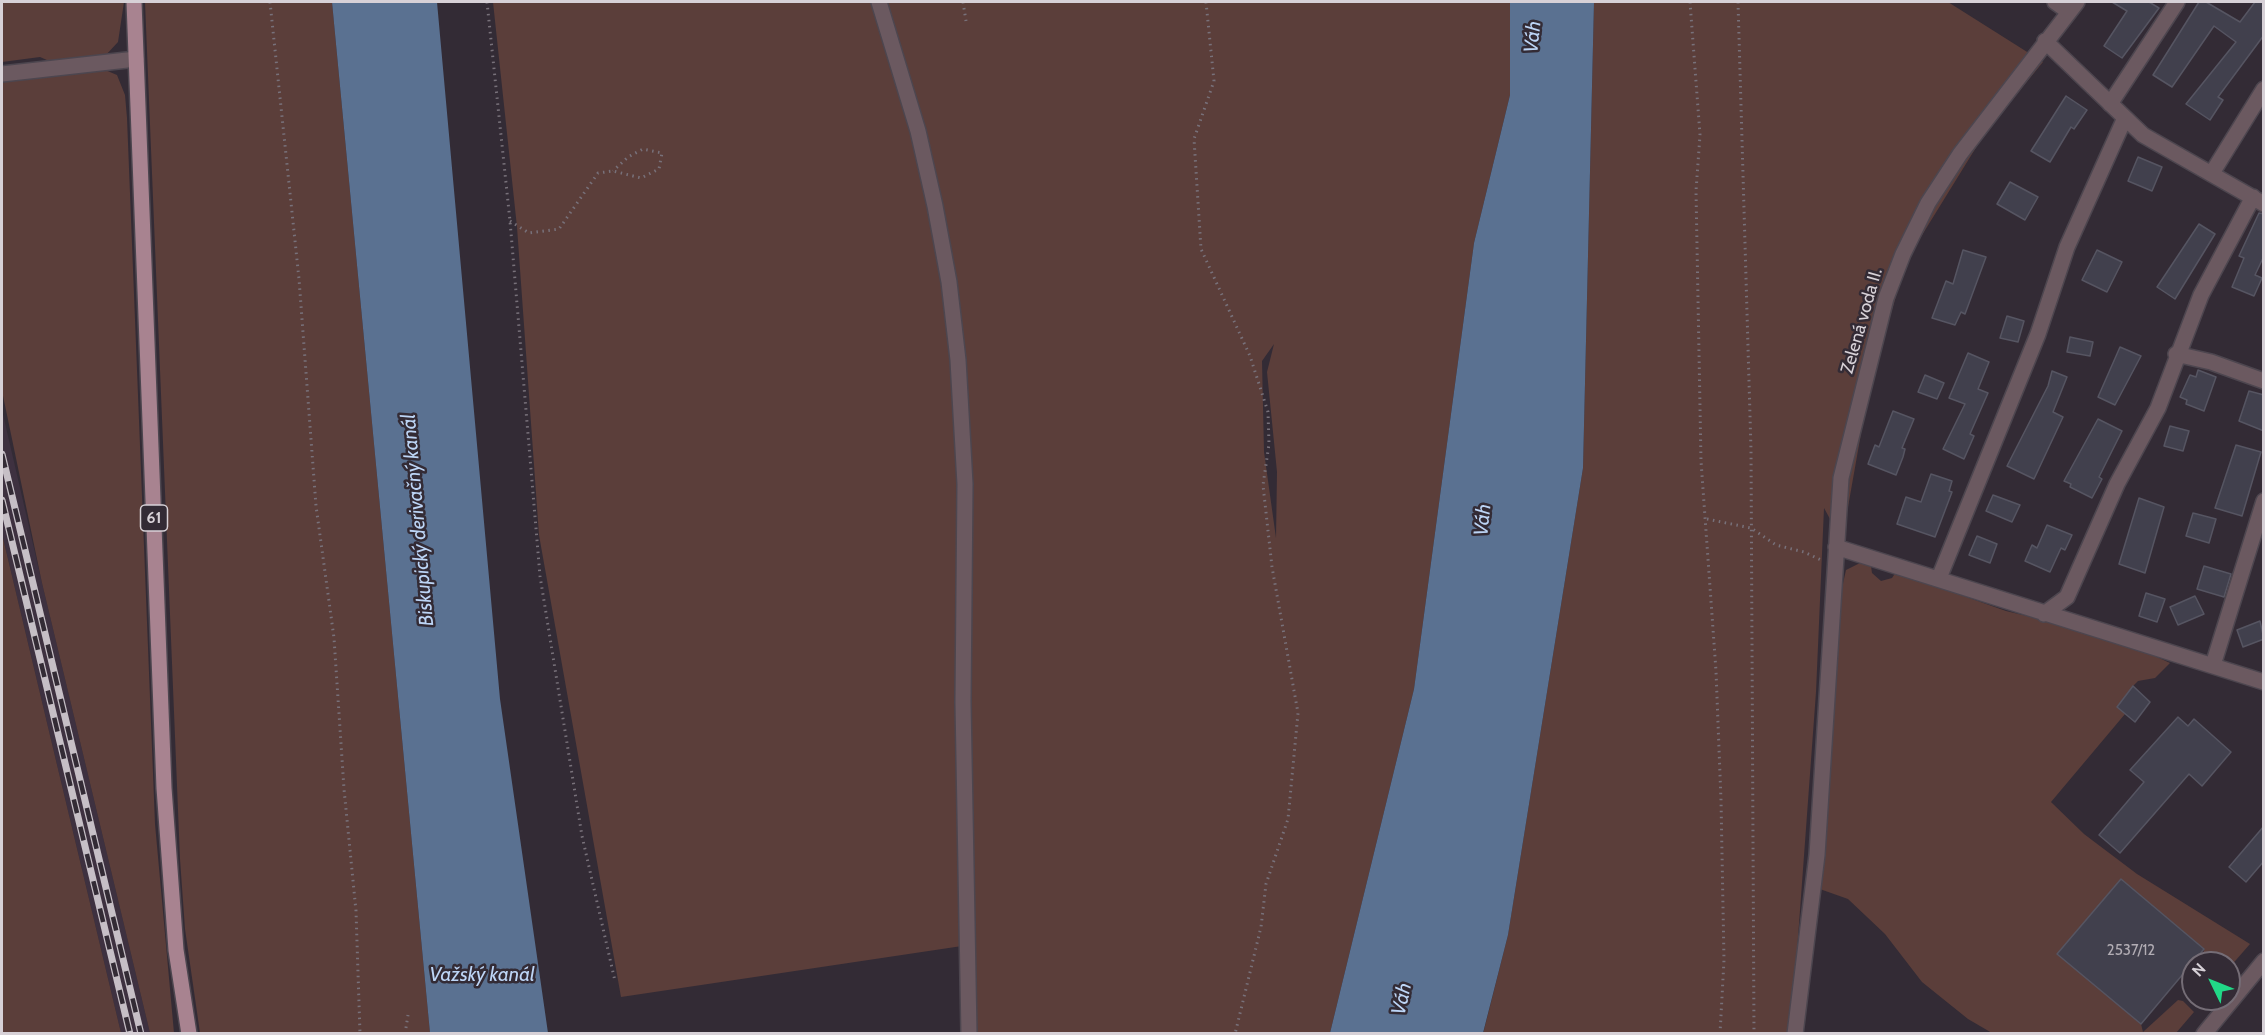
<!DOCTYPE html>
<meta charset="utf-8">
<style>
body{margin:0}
#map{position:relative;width:2265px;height:1035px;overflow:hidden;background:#332b35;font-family:Cabin,sans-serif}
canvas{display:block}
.frame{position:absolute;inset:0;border:3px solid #d7d1d7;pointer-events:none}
.north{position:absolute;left:2181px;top:951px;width:60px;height:60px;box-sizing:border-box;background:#332b35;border:2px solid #756d76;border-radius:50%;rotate:313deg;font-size:16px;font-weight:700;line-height:24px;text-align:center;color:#d7d1d7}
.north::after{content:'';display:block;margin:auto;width:21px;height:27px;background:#21d887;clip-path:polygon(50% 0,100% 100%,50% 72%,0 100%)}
</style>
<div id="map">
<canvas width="2265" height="1035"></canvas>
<div class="frame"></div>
<div class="north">N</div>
</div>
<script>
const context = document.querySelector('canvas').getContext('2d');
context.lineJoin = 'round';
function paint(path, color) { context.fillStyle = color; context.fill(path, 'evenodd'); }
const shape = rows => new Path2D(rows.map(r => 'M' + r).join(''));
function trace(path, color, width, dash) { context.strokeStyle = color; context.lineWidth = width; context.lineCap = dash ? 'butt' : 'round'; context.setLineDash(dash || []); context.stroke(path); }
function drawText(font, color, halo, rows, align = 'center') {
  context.font = font + ' Cabin,sans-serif'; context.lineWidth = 5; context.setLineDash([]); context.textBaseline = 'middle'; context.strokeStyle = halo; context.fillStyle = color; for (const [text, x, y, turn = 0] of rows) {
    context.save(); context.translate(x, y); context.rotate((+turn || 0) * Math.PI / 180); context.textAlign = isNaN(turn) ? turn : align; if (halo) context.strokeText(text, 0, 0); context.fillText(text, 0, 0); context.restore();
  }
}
paint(shape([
 [2,410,42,583,150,1033,121,1033,2,534]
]), '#3e3140');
paint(shape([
 [2,2,124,2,118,42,105,56,56,64,40,57,2,62],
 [145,2,332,2,430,1033,200,1033,185,929,180,859],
 [493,2,1510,2,1510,95,1474,243,1414,689,1330,1033,961,1033,962,946,621,997,539,535,517,227],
 [1274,344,1267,372,1277,472,1276,538,1264,452,1262,361],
 [1594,2,1948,2,2043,62,1985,133,1906,261,1868,394,1842,541,1824,508,1816,692,1791,1033,1483,1034,1508,935,1583,468],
 [98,67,117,75,125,95,127,118,155,824,174,1033,150,1033,42,583,2,391,2,78],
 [2,534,53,748,121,1033,2,1033],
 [1862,562,1871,566,1872,573,1881,581,1892,578,1896,572,2006,611,2069,626,2144,651,2170,663,2155,678,2138,681,2133,686,2117,707,2125,714,2051,802,2084,834,2137,874,2250,944,2229,968,2229,963,2203,963,2204,949,2121,879,2058,954,2141,1024,2143,1032,2178,1000,2183,1001,2194,1012,2176,1033,1992,1033,1968,1019,1922,982,1885,934,1848,899,1817,888,1838,606,1846,570]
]), '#5b3e3a');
paint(shape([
 [332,2,437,2,500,699,548,1033,430,1033],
 [1510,2,1594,2,1583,468,1508,935,1483,1033,1330,1033,1414,689,1474,243,1510,95]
]), '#5a7191');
const building = shape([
 [2112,2,2149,2,2159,8,2122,58,2104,46,2127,11,2112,2],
 [2199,2,2206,2,2240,22,2255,2,2264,2,2264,35,2218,97,2223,100,2210,120,2186,104,2236,42,2214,26,2172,87,2153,75,2199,2],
 [2066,96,2087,110,2074,129,2071,127,2050,162,2031,151,2066,96],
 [2138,157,2162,167,2152,191,2128,181,2138,157],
 [2010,182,2038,197,2025,220,1997,204,2010,182],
 [2259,213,2264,214,2264,256,2255,275,2262,278,2254,296,2232,287,2244,258,2239,256,2259,213],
 [2199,224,2215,234,2175,299,2157,287,2199,224],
 [1963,250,1986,257,1965,314,1961,312,1955,325,1932,318,1946,281,1953,284,1963,250],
 [2097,250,2122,262,2107,292,2082,280,2097,250],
 [2007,316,2024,321,2018,342,2000,338,2007,316],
 [2070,337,2093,342,2090,356,2067,352,2070,337],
 [2120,347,2141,356,2115,405,2098,397,2120,347],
 [1968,353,1989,362,1978,389,1988,393,1970,434,1974,436,1964,459,1943,449,1965,404,1949,398,1968,353],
 [2198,370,2216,377,2204,411,2186,404,2187,400,2180,397,2190,375,2196,377,2198,370],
 [2052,371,2067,377,2053,412,2063,417,2034,479,2007,466,2048,386,2052,371],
 [1925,375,1944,383,1937,399,1918,392,1925,375],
 [2249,391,2264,395,2264,431,2239,421,2249,391],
 [1893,411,1914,419,1902,448,1905,449,1903,457,1896,475,1868,464,1875,445,1879,447,1893,411],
 [2098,419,2122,431,2099,477,2102,479,2092,498,2070,487,2071,484,2064,481,2098,419],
 [2170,426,2189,431,2183,451,2164,446,2170,426],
 [2236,445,2261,452,2242,516,2215,508,2236,445],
 [1931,474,1952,481,1949,491,1952,492,1935,537,1897,524,1906,497,1921,502,1931,474],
 [1993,495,2020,505,2012,522,1986,511,1993,495],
 [2139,498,2164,507,2145,573,2119,564,2139,498],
 [2193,513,2216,519,2209,543,2186,536,2193,513],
 [2047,525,2072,535,2065,550,2061,548,2050,572,2025,561,2032,545,2037,548,2047,525],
 [1977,536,1997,544,1990,563,1969,555,1977,536],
 [2204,566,2231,574,2224,597,2197,589,2204,566],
 [2146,593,2165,599,2157,622,2139,616,2146,593],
 [2195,596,2204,614,2178,625,2170,607,2195,596],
 [2260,621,2264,639,2243,647,2237,630,2260,621],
 [2133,686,2150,702,2135,722,2117,707,2133,686],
 [2178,717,2188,726,2194,719,2231,752,2202,786,2189,774,2120,853,2099,835,2144,782,2130,770,2178,717],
 [2264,826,2264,861,2246,882,2229,867,2264,826],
 [2121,879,2204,949,2141,1024,2057,954,2121,879]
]);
paint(building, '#41404d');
trace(building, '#565562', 1.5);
const minor = shape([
 [879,2,918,131,935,206,949,282,958,360,965,484,963,702,969,1034],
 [2055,2,2069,12],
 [2045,41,2143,135,2264,204],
 [2,74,136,59],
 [2110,104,2177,2],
 [2212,173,2264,89],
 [2176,354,2211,362,2264,381],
 [1836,547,2264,682],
 [1939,578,2038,334,2067,247,2124,120],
 [2044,614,2067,597,2117,484,2158,408,2201,295,2253,197],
 [2213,665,2264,501],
 [1795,1034,1817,855,1841,478,1886,298,1903,254,1928,203,1960,154,2077,2],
 [2204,1034,2264,961]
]);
const major = shape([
 [134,2,164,788,176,950,189,1034]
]);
trace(minor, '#4d464f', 18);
trace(major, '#4d464f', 18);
trace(shape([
 [270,2,299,279,316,506,334,638,344,789,356,911,360,1034],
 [487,2,510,221,540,576,582,836,615,981],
 [963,2,966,21],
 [1206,2,1214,81,1194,139,1201,249,1250,356,1268,412,1269,444,1263,485,1272,567,1298,713,1288,819,1266,884,1261,927,1235,1034],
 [1690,2,1700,135,1696,191,1701,461,1716,671,1721,800,1724,960,1720,1034],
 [1738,2,1751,450,1754,1034],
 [510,221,529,233,559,229,598,173,613,171,641,178,659,169,662,153,643,149,628,157,613,171],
 [1707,519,1751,528,1776,545,1804,552,1821,560],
 [405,1034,408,1015]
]), '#78717a', 3, [1.5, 4.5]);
trace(minor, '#6b5960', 15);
trace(major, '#a88390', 15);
const rail = shape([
 [2,454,141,1034],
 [2,500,130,1034]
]);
trace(rail, '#c6bfc6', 7);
trace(rail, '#332b35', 4.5, [14]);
drawText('15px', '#b2adb4', null, [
 ["2537/12",2131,951]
]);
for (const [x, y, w] of [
 [154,518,27]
]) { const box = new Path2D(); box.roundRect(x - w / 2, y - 13, w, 26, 4.5); context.fillStyle = '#332b35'; context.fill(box); trace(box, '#d7d1d7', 1.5); }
drawText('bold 16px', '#d7d1d7', null, [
 ["61",154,518]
]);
drawText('18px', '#d7d1d7', '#332b35', [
 ["Zelená voda II.",1862,321,-74]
]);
drawText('italic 20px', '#bdd5f6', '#332b35', [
 ["Váh",1533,37,-84],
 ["Biskupický derivačný kanál",418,520,-95],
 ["Váh",1483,520,-84],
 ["Važský kanál",482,975],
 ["Váh",1402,999,-77]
]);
</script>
